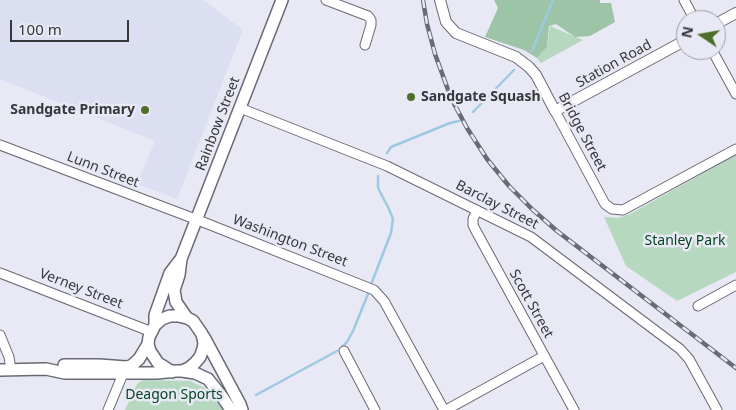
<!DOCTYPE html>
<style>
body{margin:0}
#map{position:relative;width:736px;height:410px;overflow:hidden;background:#e8e9f4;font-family:"Noto Sans",sans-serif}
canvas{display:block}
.north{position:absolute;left:676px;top:10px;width:50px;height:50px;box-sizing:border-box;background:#e8e9f4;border:1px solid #a1a2aa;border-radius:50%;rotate:282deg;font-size:14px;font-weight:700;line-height:20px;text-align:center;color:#36373b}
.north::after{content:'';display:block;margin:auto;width:18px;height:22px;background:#4d6f28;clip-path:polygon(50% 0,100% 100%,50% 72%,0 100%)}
.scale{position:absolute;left:10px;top:20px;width:119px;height:22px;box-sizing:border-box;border:2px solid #36373b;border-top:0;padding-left:6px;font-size:15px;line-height:18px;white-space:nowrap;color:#36373b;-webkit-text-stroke:4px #e8e9f4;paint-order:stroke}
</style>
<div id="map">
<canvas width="736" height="410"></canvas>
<div class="north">N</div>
<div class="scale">100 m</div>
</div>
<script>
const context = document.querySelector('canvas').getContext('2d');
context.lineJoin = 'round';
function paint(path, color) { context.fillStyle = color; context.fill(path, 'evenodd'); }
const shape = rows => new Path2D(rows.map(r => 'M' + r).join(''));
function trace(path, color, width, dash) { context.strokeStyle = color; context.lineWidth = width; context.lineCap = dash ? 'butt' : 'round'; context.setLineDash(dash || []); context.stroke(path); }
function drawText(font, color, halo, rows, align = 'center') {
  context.font = font + ' "Noto Sans",sans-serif'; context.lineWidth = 5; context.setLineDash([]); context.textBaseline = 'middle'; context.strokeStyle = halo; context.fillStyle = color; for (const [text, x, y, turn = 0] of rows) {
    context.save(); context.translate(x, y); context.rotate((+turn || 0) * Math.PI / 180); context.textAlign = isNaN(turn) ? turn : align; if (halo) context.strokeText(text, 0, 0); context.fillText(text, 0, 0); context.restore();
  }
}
paint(shape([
 [0,0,203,0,243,30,177,199,137,184,155,141,0,79]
]), '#dcdef1');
paint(shape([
 [550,26,583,40,541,63,537,58,547,47],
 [736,155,736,272,677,301,626,266,604,217,618,218,630,214],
 [143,380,190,381,205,388,223,410,125,410,137,384]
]), '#b6d8be');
paint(shape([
 [494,0,600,0,600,3,611,3,615,22,590,36,575,37,556,24,549,26,547,47,537,58,524,50,485,37,498,8]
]), '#9ec4a7');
trace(shape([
 [532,51,553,0],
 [473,112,514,70],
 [387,153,391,147,450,123,459,121],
 [372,282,391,233,393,219,389,209,378,188,378,176],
 [342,347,347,342,353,331,368,294],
 [256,395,337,351]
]), '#9dc9e2', 2.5);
const minor = shape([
 [326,0,368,16,371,20,371,25,365,45],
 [684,0,695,20],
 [712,50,736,94],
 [240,108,387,166,531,237,680,349,689,359,717,410],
 [555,111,605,204,612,209,623,210,736,149],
 [0,145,203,222,374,290,384,301,444,410],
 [477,210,473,219,473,225,476,231,574,410],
 [0,273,152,332],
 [698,306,736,285],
 [0,335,9,357,11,370],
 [344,351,375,410],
 [108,410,125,369],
 [446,410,544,356]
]);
const tertiary = shape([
 [440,0,446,22,456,33,516,57,529,67,536,75,555,111,686,40],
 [716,24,736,13]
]);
const secondary = shape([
 [187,318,176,302,174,290,179,275,181,259,282,0],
 [155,325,155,315,170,273,180,260],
 [204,337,240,404,242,410],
 [64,365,99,365,126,367,131,366,139,359,148,344],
 [0,370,46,369,65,373,157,373,176,371,182,371,189,368,195,363,200,357,203,349,204,343,202,334,193,321,187,318,178,316,170,316,162,319,155,325,149,337,148,344,150,351,158,363,172,372],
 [182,371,195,373,208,379,223,398,231,410]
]);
trace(minor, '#686973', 11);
trace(tertiary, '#686973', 12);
trace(secondary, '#686973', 14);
trace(minor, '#fff', 9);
trace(tertiary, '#fff', 10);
trace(secondary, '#fff', 11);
const rail = shape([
 [423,0,427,24,435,54,451,98,467,128,478,145,487,159,509,186,533,210,557,231,736,368]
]);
trace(rail, '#6b6c72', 4.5);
trace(rail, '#e8e9f4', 2.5, [8]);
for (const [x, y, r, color] of [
 [411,97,5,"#4d6f28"],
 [145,110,5,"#4d6f28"]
]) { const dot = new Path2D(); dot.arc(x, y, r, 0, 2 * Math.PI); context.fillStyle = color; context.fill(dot); trace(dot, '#e8e9f4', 2); }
drawText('14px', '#36373b', '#e8e9f4', [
 ["Station Road",614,64,-29],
 ["Rainbow Street",218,124,-69],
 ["Bridge Street",582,132,62],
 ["Lunn Street",103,170,21],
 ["Barclay Street",497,205,27],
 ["Washington Street",290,241,21],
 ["Verney Street",81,289,21],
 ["Scott Street",531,304,61]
]);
drawText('bold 14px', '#36373b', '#e8e9f4', [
 ["Sandgate Squash",421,97],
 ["Sandgate Primary",135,110,"right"]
], 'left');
drawText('14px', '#034621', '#e8e9f4', [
 ["Stanley Park",685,241],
 ["Deagon Sports",174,395]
]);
</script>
